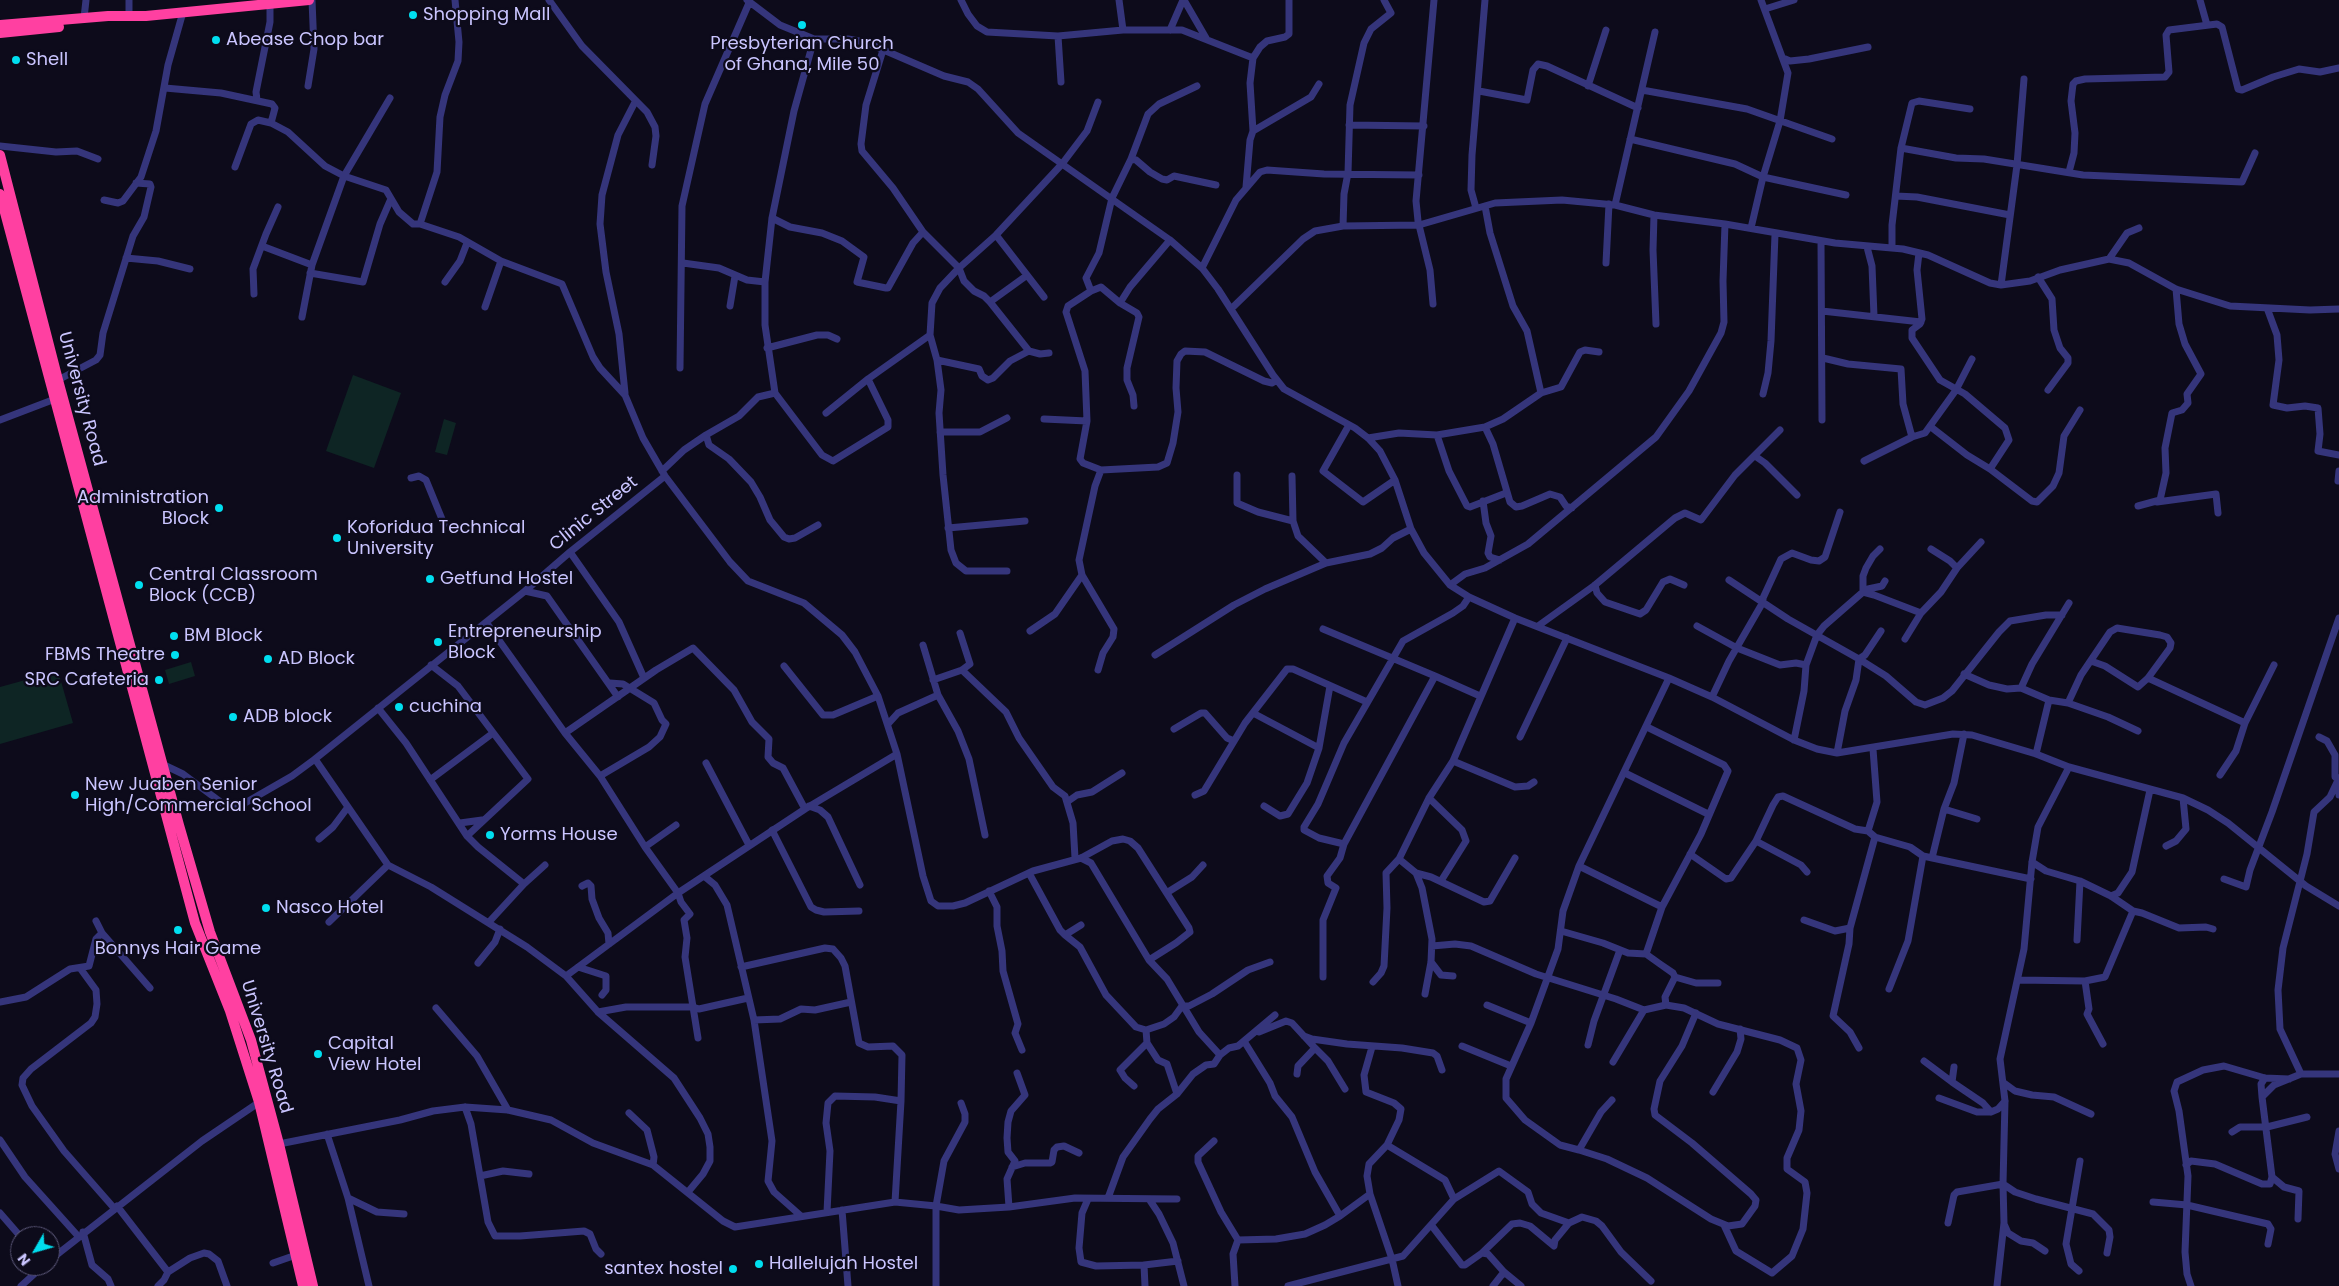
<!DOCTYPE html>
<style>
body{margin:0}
#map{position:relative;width:2339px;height:1286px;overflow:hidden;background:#0d0b1b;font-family:Poppins,sans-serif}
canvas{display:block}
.north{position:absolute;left:10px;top:1226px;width:50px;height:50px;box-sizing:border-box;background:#0d0b1b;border:1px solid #595576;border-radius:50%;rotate:232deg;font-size:14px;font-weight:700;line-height:20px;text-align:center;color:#cac5ff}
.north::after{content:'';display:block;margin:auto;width:18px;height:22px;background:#00dff0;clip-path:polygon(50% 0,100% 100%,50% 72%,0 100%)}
</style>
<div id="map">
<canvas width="2339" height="1286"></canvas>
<div class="north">N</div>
</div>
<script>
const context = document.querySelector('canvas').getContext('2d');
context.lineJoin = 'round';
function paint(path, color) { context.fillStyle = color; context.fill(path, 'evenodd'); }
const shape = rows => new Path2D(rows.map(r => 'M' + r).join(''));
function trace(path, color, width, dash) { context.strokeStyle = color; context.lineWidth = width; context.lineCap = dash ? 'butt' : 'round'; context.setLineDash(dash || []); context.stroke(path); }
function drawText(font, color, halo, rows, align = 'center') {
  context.font = font + ' Poppins,sans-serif'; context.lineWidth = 4.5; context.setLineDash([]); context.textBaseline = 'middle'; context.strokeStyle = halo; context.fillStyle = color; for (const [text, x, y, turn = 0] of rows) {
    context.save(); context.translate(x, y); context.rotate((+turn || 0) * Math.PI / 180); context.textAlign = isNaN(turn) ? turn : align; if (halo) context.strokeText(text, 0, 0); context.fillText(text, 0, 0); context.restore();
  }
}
paint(shape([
 [353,375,401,393,374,468,326,451],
 [444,419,456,423,447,455,435,452],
 [191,662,195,676,169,684,165,670],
 [58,671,73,723,0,744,0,687]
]), '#0e2524');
trace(shape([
 [129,0,129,17],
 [455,0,459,42,458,61,445,95,440,117,437,172,420,224,459,237,501,261,562,284,593,357,600,368,625,395,643,438,665,476,730,562,748,581,804,603,842,635,855,652,878,696,897,754],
 [549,0,582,46,647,112,655,127,656,136,652,165],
 [747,0,780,25,802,34,814,39,848,39,865,42,944,76,968,82,978,89,1018,133,1170,240,1202,268,1218,289,1273,375,1284,389,1355,428,1368,438,1380,451,1395,480,1411,529,1424,553,1450,585,1469,597,1515,618,1669,678,1712,697,1794,740,1817,749,1837,753,1953,734,1972,735,2036,754,2069,767,2183,798,2208,810,2228,823,2306,886,2339,906],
 [961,0,968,14,977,26,987,32,1058,36,1123,30,1182,30,1253,58],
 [1119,0,1123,30],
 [1184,0,1206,38],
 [2200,0,2207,25],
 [1765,9,1794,0],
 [84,18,86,0],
 [1170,30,1183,0],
 [1058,36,1061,82],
 [814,39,794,111,772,218,765,282,765,325,775,393,822,455,833,461,888,427,888,420,868,379,930,335],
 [883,50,866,105,861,144,862,151,893,188,923,232,959,268,964,281,974,291,984,296,990,302,1029,351,1040,354,1049,353],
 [1783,58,1790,61,1809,59,1868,47],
 [308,86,314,49,312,0],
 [1588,86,1606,30],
 [165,88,221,93,272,104,275,108,271,123],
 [1642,90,1747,109,1832,139],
 [1479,91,1527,100,1533,70,1538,64,1547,66,1638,108],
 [257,100,256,92,270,22,270,4],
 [1349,125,1424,126],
 [1253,131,1311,97,1319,84],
 [1630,139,1735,164,1763,177,1846,195],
 [0,146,56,152,77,151,98,159],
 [1901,148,1956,158,1984,159,2083,175,2242,182,2255,153],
 [1131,159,1136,160,1150,172,1162,179,1167,180,1174,176,1216,185],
 [235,167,251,124,258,120,271,123,288,132,325,166,344,176,386,190,399,212,413,224,420,224],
 [2069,172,2074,153,2075,133,2071,101,2073,84,2076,81,2085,79,2165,77,2169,72,2166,35,2169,30,2217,24,2222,27,2238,89,2242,90,2273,77,2299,69,2320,72,2339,68],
 [1246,187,1250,140,1253,131,1250,83,1253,58,1260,47,1267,41,1285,37,1289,34,1289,0],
 [1896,196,1917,197,2010,215],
 [104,200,118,203,123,201,141,177,156,131,168,65,183,12],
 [1615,205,1655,32],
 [1485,206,1490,233,1513,306,1527,331,1541,393],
 [1476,208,1471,190,1472,155,1485,0],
 [1654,215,1653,250,1656,324],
 [772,218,790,227,822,233,842,241,864,257,857,282,886,288,888,288,913,243,923,232],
 [1343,226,1344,194,1348,173,1350,105,1364,43,1371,29,1391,13,1384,0],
 [1751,228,1763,177,1780,121,1788,73,1761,0],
 [996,235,1044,297],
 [1821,241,1822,420],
 [262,246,312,265],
 [1867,247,1872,266,1874,316],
 [1892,248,1892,225,1901,148,1912,103,1919,101,1970,109],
 [1919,253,1917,270,1922,319,1920,324,1912,330,1912,338,1940,380,1965,394,2005,428,2009,440,1990,469],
 [126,258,158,261,190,269],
 [2109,259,2127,233,2139,228],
 [683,263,719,268,747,280,765,282],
 [1606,263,1609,204],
 [1202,268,1236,200,1260,172,1267,170,1324,174,1419,175],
 [310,273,363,282,380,224,390,201],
 [2038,277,2052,299,2054,330,2060,348,2068,358,2068,363,2048,390],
 [445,282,460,261,467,243],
 [2001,285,2017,165,2024,79],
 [254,294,253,269,266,234,278,207],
 [990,302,1026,276],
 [1120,303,1101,287,1091,291,1086,278,1099,253,1112,198,1131,159,1148,114,1159,104,1197,86],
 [1433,304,1430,270,1418,221,1416,201,1434,0],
 [730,306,735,276],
 [485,307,501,261],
 [2267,308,2277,335,2279,360,2273,405,2287,408,2305,406,2318,408,2320,434,2318,451,2339,455],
 [1231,309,1303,239,1315,231,1343,226,1419,225,1495,203,1562,200,1615,205,1654,215,1725,224,1835,243,1903,249,1928,255,1990,283,2001,285,2030,281,2060,270,2109,259,2129,263,2176,289,2230,306,2310,310,2339,309],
 [1822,311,1921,322],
 [302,317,312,265,344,176,390,98],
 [767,348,817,335,828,335,837,339],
 [1823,358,1848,364,1901,369,1903,404,1912,437],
 [937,360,979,369,982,376,988,380,993,378,1010,361,1029,351],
 [680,368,682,206,705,104,749,3],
 [58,380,96,360,100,355,103,333,133,236,144,217,151,187,150,184,136,183],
 [625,393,619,334,606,272,600,224,602,195,618,135,635,102],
 [775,393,758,397,739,416,706,435,709,445,729,459,751,482,760,497,770,520,784,537,789,539,795,538,818,525],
 [1763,394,1768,373,1771,341,1775,234],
 [1134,406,1133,395,1127,380,1127,368,1139,317,1137,313,1120,303,1130,287,1170,240],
 [826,413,868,379],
 [1044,419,1087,421,1080,459,1083,463,1101,470,1158,467,1167,463,1173,443,1178,412,1176,388,1177,361,1181,354,1185,351,1205,352,1264,381,1272,383,1277,380],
 [0,420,55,399],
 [1087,421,1085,371,1066,312,1068,306,1091,291],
 [1349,425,1323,471,1363,502,1395,480],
 [1485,427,1493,444,1510,502,1516,507,1522,506,1550,494,1560,497,1566,506,1572,508],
 [1931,427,1967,455,1990,469,2032,501,2037,502,2053,486,2059,473,2064,436,2080,410],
 [940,432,980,432,1007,418],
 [1437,435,1449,471,1467,506,1470,507,1506,493],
 [1368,438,1399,433,1437,435,1485,427,1503,419,1541,393,1561,387,1580,352,1585,350,1599,352],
 [1755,456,1765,463,1797,495],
 [1864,461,1912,437,1925,433,1956,390,1972,359],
 [662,471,684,450,706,435],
 [1237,475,1237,503,1258,512,1293,521],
 [1292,476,1293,521,1298,536,1326,563],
 [411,478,419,476,426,480,444,524],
 [2338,481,2339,471],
 [1483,501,1486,523,1491,536,1488,553,1490,557,1500,560],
 [2157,502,2216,494,2218,513],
 [2138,506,2160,500,2166,473,2165,448,2172,413,2182,410,2188,403,2187,394,2201,374,2185,344,2179,324,2176,289],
 [948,528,1025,521],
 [1880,549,1873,556,1866,568,1863,576,1863,592,1868,589,1882,586,1885,581],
 [570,552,619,622,644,678],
 [1957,568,1981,542],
 [1007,571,966,571,956,563,951,550,943,475,939,413,941,390,937,360,930,335,932,303,940,288,959,268,996,235,1062,164,1087,131,1098,102],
 [1729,580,1788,619,1859,659,1865,655,1881,631],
 [1450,585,1465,574,1485,568,1528,544,1656,437,1689,391,1721,333,1724,322,1723,281,1725,224],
 [1595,585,1597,593,1605,602,1640,614,1646,610,1663,582,1670,579,1684,585],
 [525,591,547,596,618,697],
 [486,622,565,733,600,776,645,847,678,893,566,976],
 [1538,626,1595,585,1675,518,1685,513,1701,520,1735,475,1780,430],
 [1697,626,1737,648,1780,665,1796,663,1806,665],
 [1323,629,1435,676,1344,844,1340,858,1327,876,1328,883,1336,888,1323,920,1323,977],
 [1030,631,1055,614,1082,575],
 [1905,639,1921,613,1941,592,1957,568,1950,561,1931,549],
 [923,645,938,695,958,731,969,759,985,835],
 [1155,655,1234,605,1265,589,1326,563,1370,554,1382,548,1393,538,1411,529],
 [431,665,458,686,528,779,467,836],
 [784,666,823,715,833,715,878,696],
 [962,670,1006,712,1019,738,1053,787,1065,796,1073,823,1075,858],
 [1098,670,1103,653,1113,637,1114,629,1082,575,1079,560,1095,486,1101,470],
 [1964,674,1989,685,2007,689,2021,688,2049,700,2068,703,2108,717,2138,731],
 [1435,676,1480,696],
 [2148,678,2245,723],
 [933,680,962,670,970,664,960,633],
 [2021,688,2032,664,2069,603],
 [1712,697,1729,661,1763,602,1763,598,1781,559,1792,553,1811,560,1819,561,1825,557,1840,512],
 [2068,703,2081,675,2110,632,2117,628,2160,635,2167,637,2171,643,2170,648,2148,678,2138,687,2105,666,2091,661],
 [378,708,406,743,467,836,478,847,524,884,489,922],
 [1253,713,1319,748,1330,686],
 [888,724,898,713,938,695],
 [1174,729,1201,713,1205,713,1227,738,1234,741],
 [565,733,656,670,693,648,734,690,752,722,769,739,768,757,773,763,783,768,805,809],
 [1520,737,1567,638],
 [2319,737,2327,741,2335,755,2335,777,2339,779,2339,795],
 [1794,740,1804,691,1806,665,1817,635,1824,626,1863,592,1874,595,1921,613],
 [1837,753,1845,711,1856,680,1859,659,1886,676,1916,702,1925,705,1943,698,1952,691,1999,632,2010,621,2046,615,2062,615],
 [2036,754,2049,700],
 [315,759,388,865,431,887,527,947,566,976,598,1012,674,1078,700,1118,708,1134,710,1147,710,1161,703,1174,688,1192],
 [1453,761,1515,787,1528,786,1534,782],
 [706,763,749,845],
 [162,764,183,774,222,803,236,805,245,803,292,776,315,759,525,591,570,552,665,476],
 [1625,773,1708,814],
 [2220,775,2236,751,2245,723,2274,665],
 [600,776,649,747,660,737,666,724,662,720,654,703,623,684,610,683],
 [430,780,493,733],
 [1195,795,1204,791,1245,723,1287,669,1293,669,1367,702],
 [1429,798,1462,830,1466,841,1441,881],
 [1067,802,1077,795,1092,792,1122,773],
 [809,806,820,810,828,817,860,885],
 [1264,806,1280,816,1288,814,1307,783,1319,748],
 [1944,809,1977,819],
 [460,823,482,820],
 [772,830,811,907,816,910,824,912,859,911],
 [1868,831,1877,802,1873,749],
 [319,839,333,827,348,807],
 [1756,841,1801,865,1807,872],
 [1344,844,1319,838,1304,830,1304,827,1318,804,1344,743,1403,641,1453,613,1463,606,1469,597],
 [2166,846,2176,841,2186,829,2183,798],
 [645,847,676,825],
 [1690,854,1726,879,1731,878,1756,841,1773,805,1778,797,1783,796,1855,829,1868,831,1875,837,1910,847,1923,856,2031,879],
 [1081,858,1091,863,1149,960,1167,979,1199,1032,1220,1055,1229,1048,1238,1046,1275,1015],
 [1932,858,1944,809,1954,783,1964,734],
 [1399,859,1416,873,1431,877,1484,902,1490,901,1515,858],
 [2032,862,2046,871,2080,881,2111,896,2133,911,2142,913,2179,928,2206,927,2213,929],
 [1579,866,1662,907],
 [1029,873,1060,930,1065,935,1081,925],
 [1416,873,1422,888,1432,939,1431,962,1425,994],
 [704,876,715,885,727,905,754,1020,772,1141,768,1181,774,1192,801,1216],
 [2224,879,2246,887,2250,870,2272,812,2339,618],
 [524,884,545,865],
 [582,886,588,883,591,886,592,899,599,918,608,933,609,944],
 [989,891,997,907,997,926,1002,951,1003,971,1018,1024,1015,1033,1022,1050],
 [1168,892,1192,877,1203,865],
 [2111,896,2118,893,2132,872,2150,790],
 [1804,920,1835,931,1850,928],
 [96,921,102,933,150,988],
 [329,922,388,865],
 [1561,931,1603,943,1628,953,1646,954,1660,964,1673,973,1675,977,1665,997,1666,1005],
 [1065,935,1080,947,1106,995,1136,1027,1146,1030,1164,1024,1174,1017,1182,1006,1189,1006,1212,994,1248,970,1270,962],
 [2077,940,2080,881],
 [1432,946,1455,944,1471,946,1536,974,1616,999,1644,1010,1666,1005,1684,1008,1718,1024,1780,1040,1797,1048,1801,1060,1796,1084,1801,1111,1799,1130,1787,1158,1787,1169,1805,1182,1807,1193,1803,1229,1792,1256,1772,1273,1736,1251,1724,1225],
 [1646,954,1662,907,1701,834,1728,771,1724,765,1647,727],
 [1431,962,1441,975,1453,976],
 [478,963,495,942,500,929],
 [578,967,606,976,606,990,602,995],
 [741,967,825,948,833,949,841,958,845,966,859,1043,868,1047,893,1046,902,1055,901,1101,895,1202],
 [80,968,96,990,97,1004,95,1017,91,1023,31,1069,23,1078,22,1085,32,1106,64,1151,114,1208],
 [1675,977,1696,983,1718,983],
 [2019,980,2085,981,2105,977,2133,911],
 [2085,981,2089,1009,2087,1014,2103,1044],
 [1373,982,1381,973,1384,966,1387,908,1386,873,1399,859,1429,798,1453,761,1515,618],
 [1889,989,1908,941,1923,856],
 [0,1002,26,997,70,969,89,966,96,939,102,933],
 [1487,1005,1531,1023],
 [436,1008,477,1056,508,1110],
 [598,1012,626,1007,693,1007,699,1009,748,998],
 [754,1020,780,1019,801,1009,815,1010,851,1002],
 [1259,1032,1286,1021,1292,1023,1315,1048,1298,1066,1297,1074],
 [1304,1036,1312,1039,1347,1044,1402,1048,1433,1053,1437,1056,1442,1070],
 [698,1038,685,957,687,938,684,920,690,914,681,902,678,893,805,809,897,754,923,876,931,901,938,906,953,906,965,903,1033,871,1081,858,1112,841,1123,839,1130,841,1138,848,1189,928,1190,932,1176,943,1149,960],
 [1244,1041,1270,1083,1275,1096,1292,1117,1315,1172,1340,1216],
 [1147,1043,1158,1060,1167,1064,1177,1094],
 [1588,1045,1594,1021,1620,950],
 [1462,1046,1511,1066],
 [1372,1047,1364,1075,1366,1092,1394,1103,1401,1109,1399,1120,1387,1145],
 [1315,1048,1328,1061,1345,1089],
 [1859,1048,1850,1032,1833,1016,1849,944,1850,928,1875,837],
 [1924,1061,1952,1082],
 [1613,1062,1644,1010],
 [1954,1067,1952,1082,1983,1103,1991,1112],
 [2301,1074,2280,1029,2278,990,2283,948,2307,854,2314,812,2330,797,2339,778],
 [2004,1083,2015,1091,2032,1095,2054,1097,2091,1114],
 [1134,1086,1125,1078,1120,1070,1147,1043,1146,1030],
 [1713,1092,1737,1052,1741,1039,1740,1029],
 [2262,1097,2261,1084,2265,1078],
 [1939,1098,1977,1112,1991,1112,1998,1109,2005,1101],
 [1612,1100,1601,1112,1579,1150,1607,1159,1647,1178,1711,1219,1728,1226,1742,1224,1755,1206,1756,1200,1751,1194,1692,1143,1655,1115,1654,1109,1660,1081,1682,1046,1696,1013],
 [961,1103,965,1114,965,1122,944,1161,936,1206,959,1210,1009,1207,1075,1198,1177,1199],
 [465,1107,471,1124,488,1222,495,1236,520,1236,584,1231,590,1234,596,1249,601,1254],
 [629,1113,647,1130,654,1157,653,1165],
 [2339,1131,2335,1154,2339,1169],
 [2232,1132,2240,1127,2267,1127,2307,1117],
 [327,1134,348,1198,369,1286],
 [0,1140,25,1177,78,1236],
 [1214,1141,1198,1156,1198,1162,1221,1212,1238,1240,1276,1239,1305,1234,1325,1225,1340,1216,1370,1194,1367,1176,1369,1164,1387,1145,1445,1180,1454,1199],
 [279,1144,400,1120,433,1111,465,1107,508,1110,551,1120,593,1143,653,1165,723,1221,735,1227,895,1202,936,1206,936,1286],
 [1579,1150,1560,1145,1525,1120,1506,1098,1506,1079,1531,1023,1558,949,1563,911,1579,866,1669,678],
 [2186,1165,2191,1161,2215,1164,2262,1184,2270,1184,2272,1177,2262,1097,2274,1085,2301,1074,2339,1074],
 [1012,1167,1025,1163,1050,1163,1052,1162,1054,1150,1057,1147,1064,1146,1079,1153],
 [480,1176,503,1171,529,1174],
 [2272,1177,2284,1187,2299,1191,2298,1219],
 [1370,1194,1392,1259,1398,1286],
 [348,1198,377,1212,404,1214],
 [1108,1198,1123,1157,1150,1119,1158,1109,1177,1094,1193,1074,1206,1065,1214,1064,1220,1055],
 [1088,1199,1082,1213,1079,1248,1081,1262,1096,1266,1144,1265,1145,1286],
 [1149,1199,1159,1214,1173,1243,1184,1286],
 [2153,1202,2187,1205,2268,1224,2271,1229,2268,1244],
 [117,1206,168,1272,190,1258,204,1253,209,1254,218,1261,227,1286],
 [1009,1207,1007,1179,1015,1161,1008,1152,1007,1138,1008,1122,1011,1111,1025,1095,1017,1073],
 [842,1210,848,1286],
 [827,1212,830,1151,826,1123,828,1103,835,1096,875,1097,901,1101],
 [0,1213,20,1236],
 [1948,1223,1954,1195,1957,1192,2003,1184,2015,1192,2036,1199,2093,1214,2109,1230,2110,1237,2107,1253],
 [2004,1224,2008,1233,2021,1241,2033,1243,2045,1251],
 [1432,1226,1462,1265,1465,1265,1482,1253,1488,1254,1504,1272,1521,1286],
 [83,1232,92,1265,108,1279,111,1286],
 [1482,1253,1512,1224,1520,1223,1530,1226,1554,1246,1555,1240,1569,1223,1582,1217,1596,1221,1602,1226,1621,1252,1651,1281],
 [50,1260,202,1141,261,1101],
 [273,1263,296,1255],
 [1144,1265,1178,1261],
 [2079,1271,2071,1264,2066,1244,2080,1161],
 [21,1286,43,1266],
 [158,1286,164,1280,168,1272],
 [1235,1286,1233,1254,1238,1240],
 [1288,1286,1403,1256,1454,1199,1499,1171,1528,1192,1532,1204,1541,1213,1569,1223],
 [1493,1286,1504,1272],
 [1997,1286,2004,1223,2003,1184,2005,1101,2000,1059,2024,949,2032,862,2038,827,2069,767],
 [2191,1286,2187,1274,2185,1252,2188,1176,2179,1111,2174,1091,2177,1082,2203,1070,2224,1066,2265,1078,2289,1079]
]), '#35357b', 7);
trace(shape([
 [0,25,108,16,146,16,309,0],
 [0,33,59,27],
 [0,155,58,380,179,825,210,932,251,1040,279,1144,313,1286],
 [0,194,195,923,230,1011,259,1102,303,1286]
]), '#ff40a1', 10);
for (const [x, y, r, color] of [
 [413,15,5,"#00dff0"],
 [802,25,5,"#00dff0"],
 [216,40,5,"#00dff0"],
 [16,60,5,"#00dff0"],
 [219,508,5,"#00dff0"],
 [337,538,5,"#00dff0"],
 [430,579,5,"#00dff0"],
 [139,585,5,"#00dff0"],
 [174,636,5,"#00dff0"],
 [438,642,5,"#00dff0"],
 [175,655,5,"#00dff0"],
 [268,659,5,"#00dff0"],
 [159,680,5,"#00dff0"],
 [399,707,5,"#00dff0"],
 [233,717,5,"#00dff0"],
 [75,795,5,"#00dff0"],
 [490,835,5,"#00dff0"],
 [266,908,5,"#00dff0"],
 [178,930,5,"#00dff0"],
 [318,1054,5,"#00dff0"],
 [759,1264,5,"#00dff0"],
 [733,1269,5,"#00dff0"]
]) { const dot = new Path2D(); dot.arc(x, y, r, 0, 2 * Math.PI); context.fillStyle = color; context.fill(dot); trace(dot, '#0d0b1b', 2); }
drawText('18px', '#cac5ff', '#0d0b1b', [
 ["Shopping Mall",423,15],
 ["Abease Chop bar",226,40],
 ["Presbyterian Church",802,44,"center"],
 ["of Ghana, Mile 50",802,65,"center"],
 ["Shell",26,60],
 ["Administration",209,498,"right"],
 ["Block",209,519,"right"],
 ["Koforidua Technical",347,528],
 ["University",347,549],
 ["Central Classroom",149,575],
 ["Block (CCB)",149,596],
 ["Getfund Hostel",440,579],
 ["Entrepreneurship",448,632],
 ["Block",448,653],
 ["BM Block",184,636],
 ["FBMS Theatre",165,655,"right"],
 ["AD Block",278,659],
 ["SRC Cafeteria",149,680,"right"],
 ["cuchina",409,707],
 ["ADB block",243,717],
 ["New Juaben Senior",85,785],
 ["High/Commercial School",85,806],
 ["Yorms House",500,835],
 ["Nasco Hotel",276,908],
 ["Bonnys Hair Game",178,949,"center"],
 ["Capital",328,1044],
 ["View Hotel",328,1065],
 ["Hallelujah Hostel",769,1264],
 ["santex hostel",723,1269,"right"]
], 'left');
drawText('18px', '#cac5ff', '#0d0b1b', [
 ["University Road",81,399,75],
 ["Clinic Street",594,514,-39],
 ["University Road",266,1047,73]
]);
</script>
